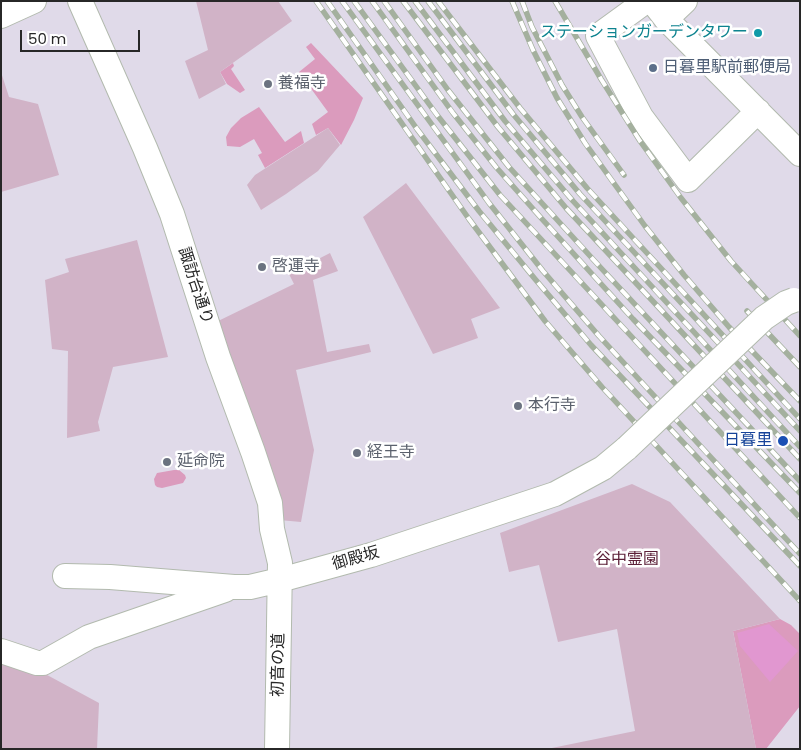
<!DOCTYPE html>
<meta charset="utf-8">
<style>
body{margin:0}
#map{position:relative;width:801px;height:750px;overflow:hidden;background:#e0dae9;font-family:Poppins,sans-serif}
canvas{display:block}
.frame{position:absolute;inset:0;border:2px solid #272727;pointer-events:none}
.scale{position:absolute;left:20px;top:30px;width:120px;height:22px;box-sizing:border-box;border:2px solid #272727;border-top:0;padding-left:6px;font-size:15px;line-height:18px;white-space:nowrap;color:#272727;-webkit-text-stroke:4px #fff;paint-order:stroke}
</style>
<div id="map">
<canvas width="801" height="750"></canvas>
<div class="frame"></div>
<div class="scale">50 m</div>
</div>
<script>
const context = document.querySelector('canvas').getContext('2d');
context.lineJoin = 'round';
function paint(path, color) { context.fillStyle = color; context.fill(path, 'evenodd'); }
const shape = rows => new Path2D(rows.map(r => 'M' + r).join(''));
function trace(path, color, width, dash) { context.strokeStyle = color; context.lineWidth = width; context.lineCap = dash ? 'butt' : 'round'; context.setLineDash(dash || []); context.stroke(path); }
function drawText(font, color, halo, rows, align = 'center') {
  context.font = font + ' Poppins,"Noto Sans JP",sans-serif'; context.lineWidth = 5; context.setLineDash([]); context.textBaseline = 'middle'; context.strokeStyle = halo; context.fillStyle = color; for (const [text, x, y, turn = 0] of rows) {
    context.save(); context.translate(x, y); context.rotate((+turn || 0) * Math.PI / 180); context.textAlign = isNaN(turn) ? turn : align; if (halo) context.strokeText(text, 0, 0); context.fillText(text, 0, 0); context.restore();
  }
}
paint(shape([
 [311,43,363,98,354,120,341,145,328,128,316,135,312,124,328,112,299,72,315,59,306,47],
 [233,63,234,66,231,69,245,90,240,93,227,84,220,72],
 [259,107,285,142,301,131,304,143,265,168,258,155,262,153,254,139,240,147,227,146,226,137,231,128,241,118],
 [174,470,179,470,185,475,186,478,183,483,162,488,157,487,155,485,154,479,157,473],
 [780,619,791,625,800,634,800,706,766,749,756,749,733,631]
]), '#db9bbd');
paint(shape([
 [196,1,278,1,292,21,220,72,226,84,199,99,185,61,208,50],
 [1,72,9,97,38,104,59,175,1,192],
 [328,128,340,145,318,171,286,194,261,210,247,185,255,175],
 [406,183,500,308,471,319,478,338,433,354,363,217],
 [137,240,168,357,113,367,98,422,100,431,67,438,68,351,52,349,45,280,69,272,65,259],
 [330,253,338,271,313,280,327,352,369,344,371,352,296,370,314,450,301,522,279,520,212,324,294,284,289,274],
 [632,484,670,502,780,619,733,631,756,749,547,749,635,731,617,629,558,642,539,565,509,572,500,533],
 [1,658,36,669,99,703,97,749,1,749]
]), '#d1b3c7');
paint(shape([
 [769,624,798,651,770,682,740,646,737,633]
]), '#e197d0');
const minor = shape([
 [80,1,145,148,172,214,218,357,253,452,270,503,272,529,280,563,277,749],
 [646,1,598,36,641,117,688,180,758,111],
 [652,1,666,19,800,154],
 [1,16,34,1],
 [666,19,685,1],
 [65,576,110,577,234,587,250,587,280,580,371,555,555,494,603,468,627,448],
 [1,651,37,663,43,663,89,637,225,590]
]);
trace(minor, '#b2baae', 26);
trace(minor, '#fff', 24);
const rail = shape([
 [316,1,469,219,545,321,602,387,800,601],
 [327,1,417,129,479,211,535,279,591,345,800,566],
 [342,1,489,203,543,271,599,336,800,554],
 [354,1,437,115,500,195,800,518],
 [372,1,453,113,496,167,542,219,633,319,800,493],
 [384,1,448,90,509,167,601,268,800,481],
 [403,1,498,127,566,208,800,459],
 [415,1,505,121,573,201,800,447],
 [428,1,513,114,580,194,800,431],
 [438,1,520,108,587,188,800,419],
 [512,1,533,50,557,98,585,143,613,182,645,226,684,275,729,327,800,401],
 [522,1,532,27,562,85,582,117,624,175],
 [555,1,601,79,640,141,681,198,731,261,800,336],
 [747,311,800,367]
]);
trace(rail, '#a4b09e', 5.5);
trace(rail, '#fff', 4, [11]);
const minorBridge = shape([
 [627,448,764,318,786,303,794,300]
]);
trace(minorBridge, '#b2baae', 26, []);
trace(minorBridge, '#fff', 24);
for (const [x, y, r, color] of [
 [758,33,5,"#0f9aa8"],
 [653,68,5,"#5c6f8a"],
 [268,84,5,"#6b7280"],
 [262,267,5,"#6b7280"],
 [518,406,5,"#6b7280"],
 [783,441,6,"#1a4fb4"],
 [357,453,5,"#6b7280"],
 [167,462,5,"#6b7280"]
]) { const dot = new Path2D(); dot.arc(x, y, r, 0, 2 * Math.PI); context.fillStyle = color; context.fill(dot); trace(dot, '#fff', 2); }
drawText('16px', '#0d838f', '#fff', [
 ["ステーションガーデンタワー",748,33]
], 'right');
drawText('16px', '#4e5e75', '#fff', [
 ["日暮里駅前郵便局",663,68]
], 'left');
drawText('16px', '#5b616d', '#fff', [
 ["養福寺",278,84],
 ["啓運寺",272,267],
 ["本行寺",528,406],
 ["経王寺",367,453],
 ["延命院",177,462]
], 'left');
drawText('16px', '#272727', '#fff', [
 ["諏訪台通り",195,286,72],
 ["御殿坂",356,559,-16],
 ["初音の道",279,665,-89]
]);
drawText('16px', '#164399', '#fff', [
 ["日暮里",772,441]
], 'right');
drawText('16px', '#5c2038', '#fff', [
 ["谷中霊園",627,560]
]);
</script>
